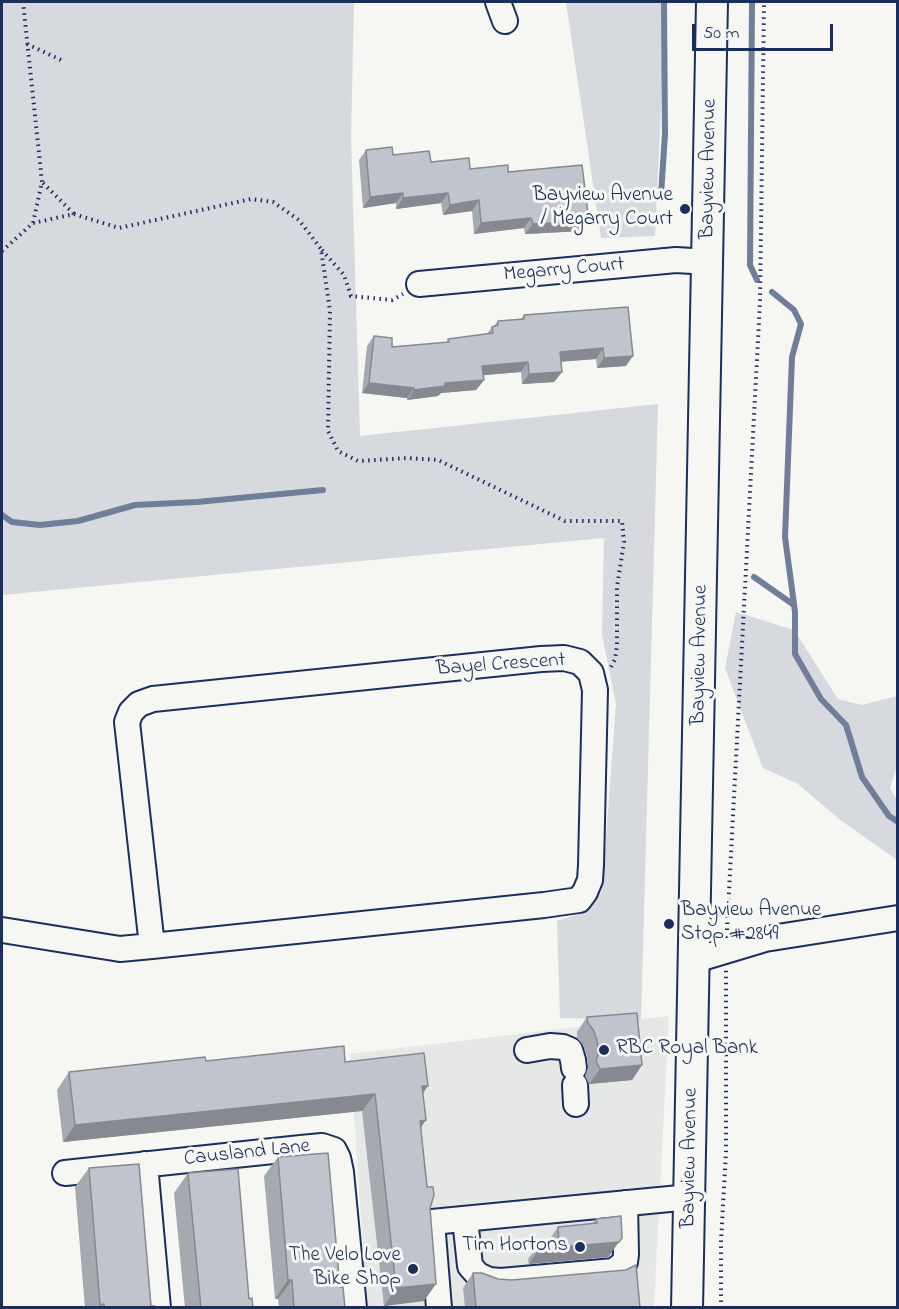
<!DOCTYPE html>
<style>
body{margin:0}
#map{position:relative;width:899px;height:1309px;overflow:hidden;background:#f6f6f2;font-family:"Indie Flower",sans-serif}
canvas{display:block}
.frame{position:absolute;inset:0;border:3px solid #1b2f5e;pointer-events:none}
.scale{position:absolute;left:692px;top:24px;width:141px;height:27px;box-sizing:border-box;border:3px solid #1b2f5e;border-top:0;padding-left:8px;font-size:18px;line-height:21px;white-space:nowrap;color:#1b2f5e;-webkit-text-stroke:4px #f6f6f2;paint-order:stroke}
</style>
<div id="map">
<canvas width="899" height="1309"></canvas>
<div class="frame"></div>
<div class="scale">50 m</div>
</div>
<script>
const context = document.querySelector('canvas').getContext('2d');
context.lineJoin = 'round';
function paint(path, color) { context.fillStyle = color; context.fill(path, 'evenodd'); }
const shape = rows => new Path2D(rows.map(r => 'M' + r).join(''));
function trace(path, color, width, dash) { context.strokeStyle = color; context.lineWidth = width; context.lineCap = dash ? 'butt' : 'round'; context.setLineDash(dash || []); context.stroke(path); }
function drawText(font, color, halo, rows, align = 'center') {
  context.font = font + ' "Indie Flower",sans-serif'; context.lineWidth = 6; context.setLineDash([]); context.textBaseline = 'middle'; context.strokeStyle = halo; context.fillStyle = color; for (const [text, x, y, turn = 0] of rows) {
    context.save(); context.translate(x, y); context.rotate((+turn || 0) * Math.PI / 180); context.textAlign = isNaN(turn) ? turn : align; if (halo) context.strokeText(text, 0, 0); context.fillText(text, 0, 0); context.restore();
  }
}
paint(shape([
 [669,1016,654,1307,367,1307,350,1054]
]), '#e6e7e7');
paint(shape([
 [2,2,354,2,351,137,360,436,658,404,641,1020,560,1018,557,921,582,913,592,905,602,891,616,704,602,635,604,538,2,595],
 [566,2,666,2,655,236,601,238],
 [736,612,794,630,838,699,862,705,897,696,897,766,890,788,897,800,897,860,839,819,798,784,763,768,725,668]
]), '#d6d9dd');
trace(shape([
 [752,2,750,265,757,280],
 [661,195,665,134,664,2],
 [772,292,794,310,801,324,792,357,785,537,795,612,795,654,821,699,846,725,862,777,889,816,898,822],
 [2,515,12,522,40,525,78,521,135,505,197,502,323,490],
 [754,577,794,605]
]), '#717e99', 6);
const minor = shape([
 [498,2,505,21],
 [419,284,676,260,709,262],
 [2,930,120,949,152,946,544,905,579,900,585,892,590,880,591,865,595,690,591,673,580,662,564,658,541,659,153,699,139,704,131,712,127,722,152,946],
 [695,960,765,939,898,918],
 [527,1050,550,1046,563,1047,570,1050,573,1060,574,1068],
 [575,1085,576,1104],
 [145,1164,158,1308],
 [65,1173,301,1148,322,1146,334,1150,338,1158,341,1172,354,1308],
 [465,1219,470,1266,478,1275,489,1280,501,1281,614,1271,625,1262,626,1254,625,1203],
 [439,1308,432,1222,690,1197]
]);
const major = shape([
 [687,1308,712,2]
]);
trace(minor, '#1b2f5e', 28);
trace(major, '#1b2f5e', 34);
trace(shape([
 [27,44,61,60],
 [43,183,74,214],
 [33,223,74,214,119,228,251,199,273,202,299,220,321,249,330,311,328,431,338,451,358,461,407,458,438,460,565,521,622,521,624,542,617,587,617,646,615,659,611,667],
 [322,250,344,275,351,296,392,300,403,294],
 [2,251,33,223,42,182,23,2],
 [727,930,760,302,764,2],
 [721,1308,721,1242,726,1152,726,970]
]), '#1b2f5e', 4, [1.5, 4.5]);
trace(minor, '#f6f6f2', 24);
trace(major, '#f6f6f2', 30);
paint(shape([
 [366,150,470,169,508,172,589,221,582,231,525,234,524,228,474,234,472,211,443,215,441,203,396,209,396,203,363,208,359,160],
 [628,307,626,366,597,368,596,359,560,362,562,372,554,382,522,384,521,372,483,375,484,380,476,390,441,393,438,396,407,400,407,398,362,393,367,346,374,336,392,347,446,343,448,339,487,334,492,327,494,326,498,321,521,319,524,315],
 [587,1017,642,1065,632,1080,589,1084,585,1076,588,1067,587,1056,583,1045,577,1038,577,1032],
 [206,1061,345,1062,423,1093,421,1128,430,1208,424,1301,384,1306,362,1111,63,1142,57,1090,69,1072],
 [278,1157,340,1287,345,1308,279,1308,278,1299,275,1299,264,1176],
 [89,1168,151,1306,155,1308,85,1308,75,1187],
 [188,1173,249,1299,253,1308,185,1308,174,1193],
 [596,1219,612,1253,608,1257,529,1264,528,1259,539,1244,547,1243,558,1227,592,1224],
 [473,1273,498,1279,640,1308,465,1308,463,1288]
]), '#a5a9b0');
paint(shape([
 [403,193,396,203,363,208,370,197],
 [448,193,441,203,396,209,403,198],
 [479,200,472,211,443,215,450,205],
 [531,218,524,228,474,234,481,223],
 [589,221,582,231,525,234,533,224],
 [603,348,596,359,553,362,560,352],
 [633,356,626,366,597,368,604,358],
 [528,362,521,372,475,376,482,366],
 [562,372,554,382,522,384,529,374],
 [484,380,476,390,441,393,438,396,407,400,414,390,445,383],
 [369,383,414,388,407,398,362,393],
 [642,1065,632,1080,589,1084,600,1069],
 [422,1086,428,1086,416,1103],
 [375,1094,362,1111,63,1142,75,1125],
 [426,1120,414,1138,420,1121],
 [622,1238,608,1257,529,1264,539,1249],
 [288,1280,292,1280,278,1299,275,1299],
 [436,1284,424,1301,384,1306,396,1288]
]), '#868990');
const building = shape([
 [392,147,393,155,429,151,431,162,469,158,470,169,508,165,508,172,582,165,589,221,533,224,531,218,481,223,479,200,450,205,448,193,403,198,403,193,370,197,366,150,392,147],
 [628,307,633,356,604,358,603,348,560,352,562,372,529,374,528,362,482,366,484,380,445,383,445,386,414,390,414,388,369,383,374,336,392,338,392,347,449,342,448,339,493,333,492,327,498,325,498,321,524,319,524,315,628,307],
 [637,1013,642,1065,600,1069,596,1061,599,1052,597,1041,594,1031,588,1023,587,1017,637,1013],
 [344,1046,345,1062,424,1053,428,1086,422,1086,426,1120,420,1121,427,1187,433,1187,434,1195,430,1208,436,1284,396,1288,375,1094,75,1125,69,1072,205,1057,206,1061,344,1046],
 [328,1153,340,1287,343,1287,345,1308,294,1308,292,1280,288,1280,278,1157,328,1153],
 [139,1164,151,1306,155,1306,155,1308,104,1308,104,1304,100,1305,89,1168,139,1164],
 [238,1169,249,1299,252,1298,253,1308,201,1308,188,1173,238,1169],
 [621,1216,622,1238,619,1242,539,1249,539,1244,559,1242,558,1227,597,1223,596,1219,621,1216],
 [636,1265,640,1308,476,1308,473,1273,482,1273,498,1279,512,1280,626,1270,636,1265]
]);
paint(building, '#c0c4cd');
trace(building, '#868990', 1.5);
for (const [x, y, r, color] of [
 [685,209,6,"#1b2f5e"],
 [669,924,6,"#1b2f5e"],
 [604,1050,6,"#1b2f5e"],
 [580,1247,6,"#1b2f5e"],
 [413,1269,6,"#1b2f5e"]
]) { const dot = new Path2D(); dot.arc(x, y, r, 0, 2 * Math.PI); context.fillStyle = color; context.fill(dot); trace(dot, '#f6f6f2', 2); }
drawText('21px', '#1b2f5e', '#f6f6f2', [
 ["Bayview Avenue",710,169,-89],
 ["Megarry Court",564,271,-5],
 ["Bayview Avenue",701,655,-89],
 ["Bayel Crescent",501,666,-4],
 ["Causland Lane",247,1154,-6],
 ["Bayview Avenue",691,1158,-89]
]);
drawText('21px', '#1b2f5e', '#f6f6f2', [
 ["Bayview Avenue",673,197],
 ["/ Megarry Court",673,221],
 ["Bayview Avenue",681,912,"left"],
 ["Stop #2849",681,936,"left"],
 ["RBC Royal Bank",616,1050,"left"],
 ["Tim Hortons",568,1247],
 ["The Velo Love",401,1257],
 ["Bike Shop",401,1281]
], 'right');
</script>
